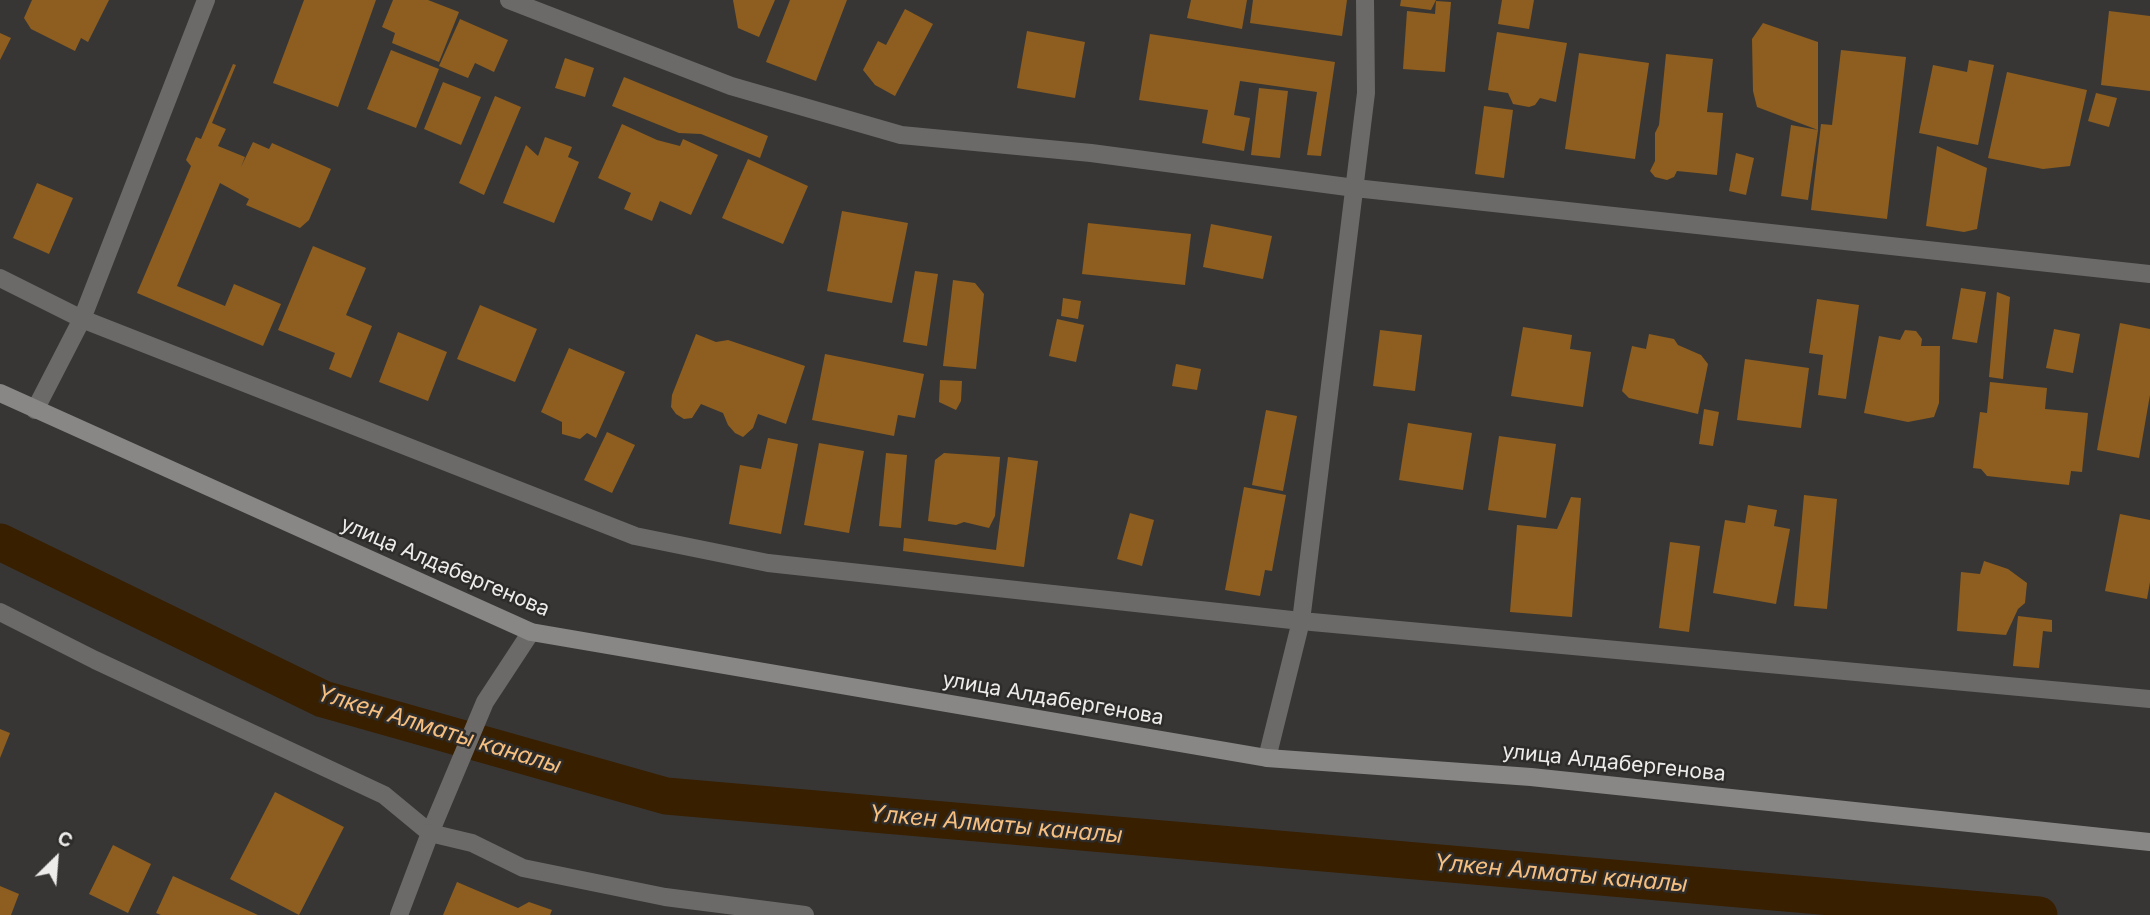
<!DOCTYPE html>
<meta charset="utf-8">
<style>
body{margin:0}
#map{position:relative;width:2150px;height:915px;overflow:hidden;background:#383634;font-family:Inter,sans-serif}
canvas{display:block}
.north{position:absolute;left:21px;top:824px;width:70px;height:70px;-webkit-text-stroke:5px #2e2c2a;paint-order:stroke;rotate:25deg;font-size:19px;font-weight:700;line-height:28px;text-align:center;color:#eeeceb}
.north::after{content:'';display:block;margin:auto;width:24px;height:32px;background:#eeeceb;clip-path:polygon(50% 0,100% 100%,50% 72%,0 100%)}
</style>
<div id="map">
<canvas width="2150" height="915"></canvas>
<div class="north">С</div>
</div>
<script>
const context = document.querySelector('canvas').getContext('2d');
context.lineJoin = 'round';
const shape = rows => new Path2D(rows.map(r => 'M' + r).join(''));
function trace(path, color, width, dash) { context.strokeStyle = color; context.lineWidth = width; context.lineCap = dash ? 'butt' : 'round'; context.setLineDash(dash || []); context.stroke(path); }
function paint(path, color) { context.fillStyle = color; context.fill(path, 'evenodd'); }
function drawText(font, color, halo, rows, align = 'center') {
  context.font = font + ' Inter,sans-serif'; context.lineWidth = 5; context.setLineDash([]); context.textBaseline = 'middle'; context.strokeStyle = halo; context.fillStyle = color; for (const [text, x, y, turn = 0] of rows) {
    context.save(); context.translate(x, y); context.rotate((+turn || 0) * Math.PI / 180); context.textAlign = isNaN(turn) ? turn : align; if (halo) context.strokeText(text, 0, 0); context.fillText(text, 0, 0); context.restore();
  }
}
trace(shape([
 [0,542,323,699,666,796,2039,915]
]), '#371f00', 37);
paint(shape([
 [32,0,109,0,88,42,81,38,75,51,31,29,24,18],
 [304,0,376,0,338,107,273,83],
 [393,0,428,0,459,12,439,62,392,43,395,33,382,27],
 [733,0,775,0,759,37,738,28],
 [790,0,847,0,816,81,766,62],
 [1191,0,1247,0,1242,29,1187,18],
 [1253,0,1347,0,1342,36,1250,23],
 [1401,0,1436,0,1431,10,1400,6],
 [1502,0,1534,0,1529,29,1498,24],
 [1436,1,1451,2,1445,72,1403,69,1407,11,1435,14],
 [905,9,933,24,895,96,875,85,863,70,878,41,886,45],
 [2109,11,2150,16,2150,91,2101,85],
 [460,19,508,40,494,72,475,63,468,78,439,66],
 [1763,23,1818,42,1818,130,1808,200,1781,196,1791,125,1818,130,1757,107,1753,91,1752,39],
 [1027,31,1085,42,1075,98,1017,88],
 [1497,32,1567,43,1556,102,1540,98,1535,105,1529,107,1513,104,1508,93,1488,90],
 [0,33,11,38,0,60],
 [1150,34,1335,62,1321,156,1307,155,1317,92,1240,81,1234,115,1250,118,1244,151,1202,143,1208,110,1139,100],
 [391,50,439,69,416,128,367,109],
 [1841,50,1906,57,1887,219,1811,210,1821,124,1832,125],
 [1579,53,1649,63,1635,159,1565,149],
 [1666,54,1713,59,1707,112,1723,113,1717,175,1677,171,1674,177,1667,180,1655,177,1650,171,1655,161,1655,133,1659,125],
 [565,58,594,68,585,97,555,88],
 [1969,60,1994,65,1978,145,1919,133,1933,65,1967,72],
 [233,64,236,65,212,123,226,129,218,146,245,157,241,167,253,142,269,149,272,143,331,169,309,220,300,228,246,205,249,199,220,183,177,286,225,306,234,284,281,304,263,346,137,293,191,166,186,160,196,137,201,139],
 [2007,72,2087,90,2070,166,2043,169,1988,158],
 [624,77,768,136,760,158,701,134,679,133,612,106],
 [443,82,481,97,461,145,424,129],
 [1259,88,1288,91,1280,158,1251,155],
 [2096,93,2117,98,2109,127,2088,121],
 [495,96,521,107,484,195,459,183],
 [1484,106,1513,110,1504,178,1475,174],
 [622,124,657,140,680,146,683,139,718,155,691,215,660,201,652,221,624,209,631,193,598,178],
 [545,137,572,147,568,157,579,162,554,223,503,203,526,145,538,156],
 [1937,146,1987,168,1977,229,1964,232,1926,226],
 [1736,153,1754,158,1746,195,1729,191],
 [748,159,808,186,783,244,722,218],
 [37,183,73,198,49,254,13,238],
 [842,211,908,223,892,303,827,291],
 [1088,223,1191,234,1185,285,1082,274],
 [1211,224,1272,236,1263,279,1203,267],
 [313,246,366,268,346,315,372,326,351,378,329,369,335,353,278,330],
 [915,271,938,274,927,346,903,342],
 [953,280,975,283,984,294,976,369,943,366],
 [1961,288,1986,292,1977,343,1952,339],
 [1997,292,2010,297,2003,379,1989,377],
 [1063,298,1081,301,1078,319,1061,316],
 [1817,299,1859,305,1846,399,1818,395,1823,355,1809,353],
 [480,305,537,329,515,382,457,359],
 [1057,319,1084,325,1076,362,1049,356],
 [2120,323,2150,329,2150,395,2139,458,2097,450],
 [1523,327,1572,335,1570,349,1591,352,1583,407,1511,396],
 [2054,329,2080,334,2073,373,2046,368],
 [1380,330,1422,335,1415,391,1373,386],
 [1905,330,1916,331,1922,339,1921,346,1940,346,1939,403,1934,417,1908,422,1864,413,1879,336,1900,340],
 [398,332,447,352,428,401,379,382],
 [696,334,716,342,728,340,805,366,786,424,758,414,753,428,743,437,735,433,728,425,723,413,701,404,692,418,684,419,676,414,671,407,672,395],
 [1649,334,1674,339,1678,345,1701,355,1708,364,1698,414,1629,398,1622,391,1632,346,1646,349],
 [569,348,625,372,596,438,587,433,580,439,562,434,562,422,541,412],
 [825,354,924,374,915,418,898,415,894,436,812,420],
 [1745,359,1809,368,1801,428,1737,420],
 [1176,364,1201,369,1197,390,1172,386],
 [940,380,962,381,961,401,956,410,939,402],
 [1990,382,2047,388,2045,409,2088,413,2082,472,2071,471,2069,485,1987,476,1981,469,1973,468,1980,412,1987,413],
 [1704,409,1719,412,1713,446,1699,444],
 [1266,410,1297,416,1283,491,1252,485],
 [1408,423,1472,433,1463,490,1399,480],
 [607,432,635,445,612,493,584,480],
 [1499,436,1556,444,1546,518,1488,510],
 [768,438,798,444,781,534,729,524,740,465,761,469],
 [819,443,864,451,849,533,804,525],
 [886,453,907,455,901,528,879,526],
 [944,453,1000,457,995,516,989,528,964,522,956,525,928,521,935,460],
 [1008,457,1038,461,1024,567,903,551,904,538,996,550],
 [1244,487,1286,495,1272,571,1265,570,1260,596,1225,590],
 [1804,495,1837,499,1827,609,1794,606],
 [1571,497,1581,498,1572,617,1510,612,1517,525,1557,529],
 [1748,505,1777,510,1774,526,1790,529,1776,604,1713,593,1725,520,1745,523],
 [1130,513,1154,520,1142,566,1117,559],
 [2120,514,2150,520,2150,582,2147,599,2105,591],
 [1670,542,1700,546,1689,632,1659,628],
 [1984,561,2008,569,2027,583,2025,603,2018,609,2006,635,1957,631,1961,572,1980,574],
 [2018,616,2052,620,2052,632,2043,631,2039,668,2013,666],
 [0,729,10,733,0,758],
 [275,792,344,827,299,915,230,879],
 [113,845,151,864,128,913,89,894],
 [173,876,258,915,161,915,156,913],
 [457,882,518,908,529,902,552,910,550,915,443,915],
 [0,886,19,894,11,915,0,915]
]), '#8d5e1f');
trace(shape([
 [509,0,731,86,901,135,1091,153,1355,188,2150,274],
 [0,278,82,319,635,536,768,563,1301,621,2150,699],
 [35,410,82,319,206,0],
 [0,612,95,660,384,795,430,833,472,843,523,868,665,897,805,915],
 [1267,758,1301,621,1366,93,1365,0],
 [430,833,485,702,531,632]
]), '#6b6a69', 18);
trace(shape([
 [399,915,430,833]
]), '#6b6a69', 18);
trace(shape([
 [0,393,531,632,1267,758,1531,777,2150,842]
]), '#898785', 18);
drawText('21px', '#eeeceb', '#2e2c2a', [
 ["улица Алдабергенова",445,567,23],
 ["улица Алдабергенова",1053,699,10],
 ["улица Алдабергенова",1614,763,6]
]);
drawText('italic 23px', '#f6bf7f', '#2e2c2a', [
 ["Үлкен Алматы каналы",439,730,17],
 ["Үлкен Алматы каналы",996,825,5],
 ["Үлкен Алматы каналы",1561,874,5]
]);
</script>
